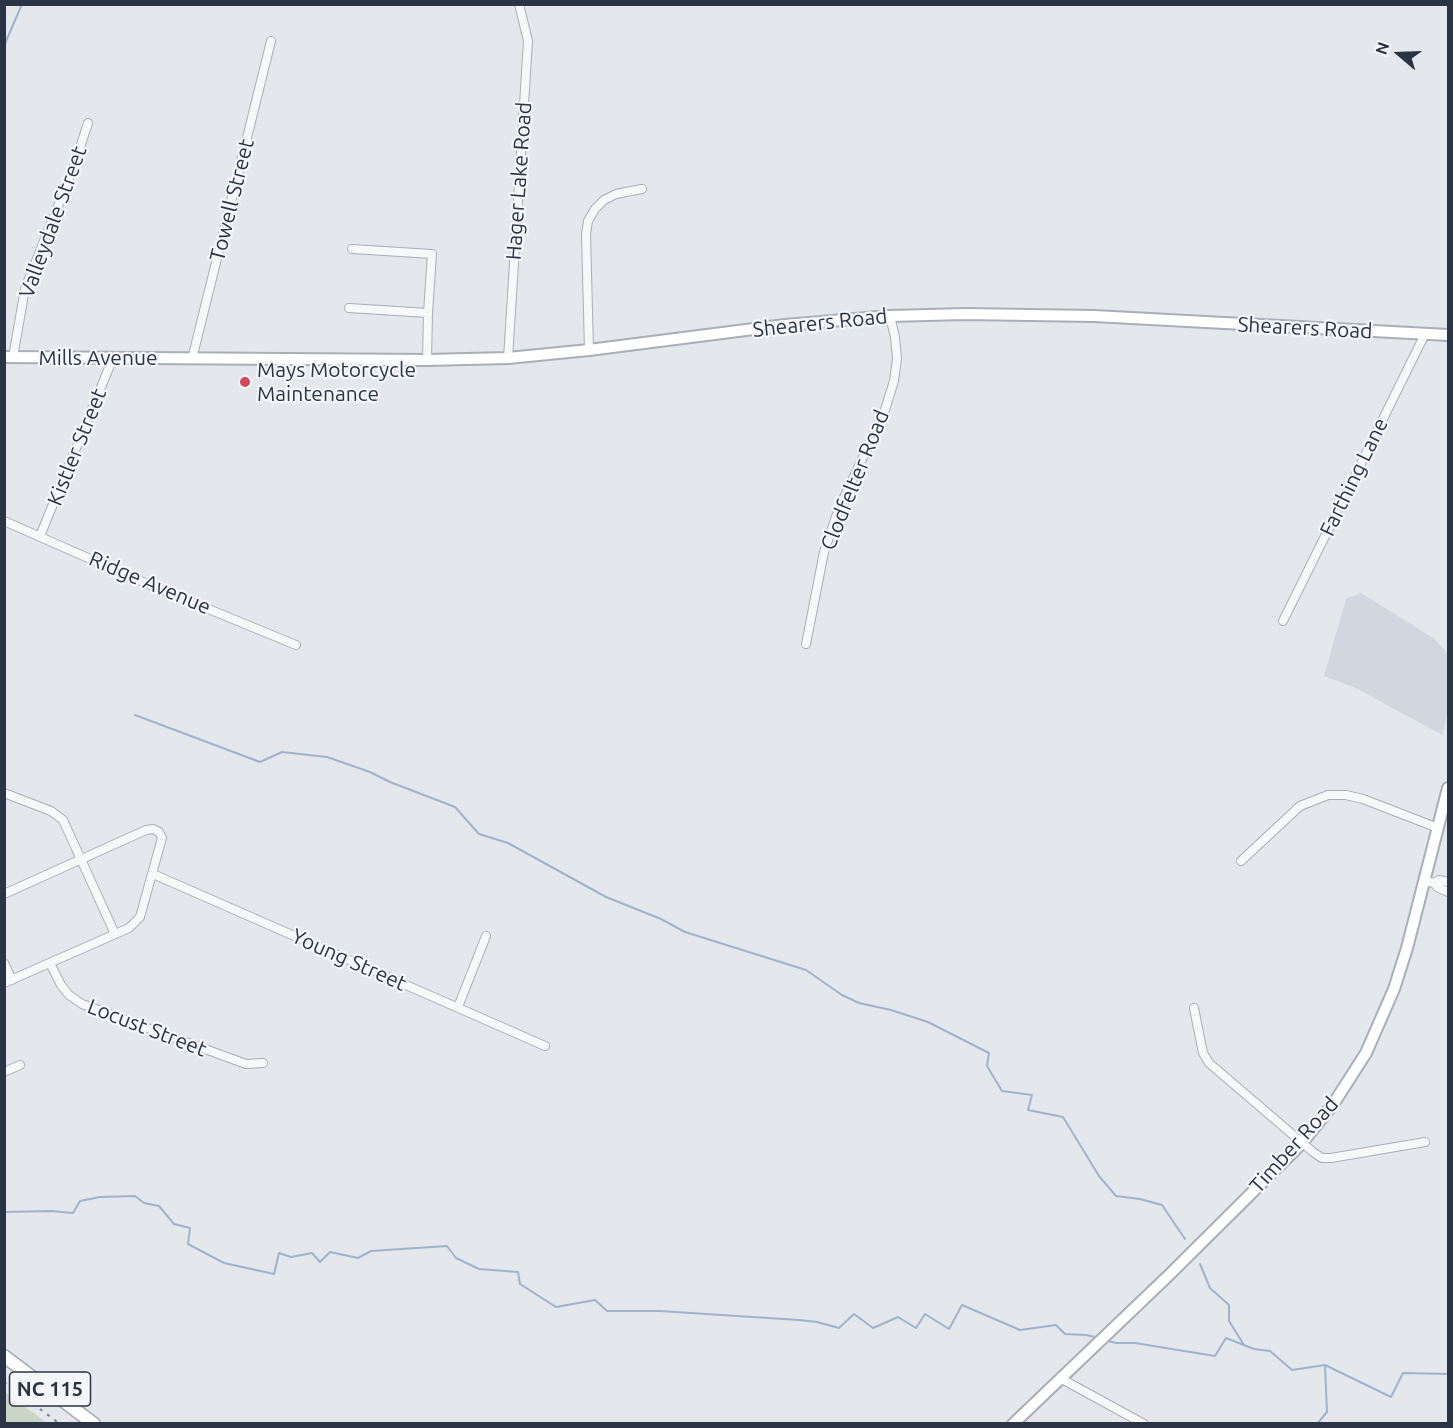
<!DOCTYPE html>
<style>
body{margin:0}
#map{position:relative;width:1453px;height:1428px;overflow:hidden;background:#e4e7ec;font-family:Ubuntu,sans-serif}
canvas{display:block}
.frame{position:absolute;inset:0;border:6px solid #2b3445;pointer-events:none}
.north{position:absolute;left:1369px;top:24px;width:60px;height:60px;-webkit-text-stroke:4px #f4f6f9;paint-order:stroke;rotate:289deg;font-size:16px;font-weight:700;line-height:24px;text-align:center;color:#2b3445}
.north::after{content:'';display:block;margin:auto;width:21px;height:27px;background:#2b3445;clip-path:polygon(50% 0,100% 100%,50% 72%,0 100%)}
</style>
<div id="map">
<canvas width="1453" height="1428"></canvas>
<div class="frame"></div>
<div class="north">N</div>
</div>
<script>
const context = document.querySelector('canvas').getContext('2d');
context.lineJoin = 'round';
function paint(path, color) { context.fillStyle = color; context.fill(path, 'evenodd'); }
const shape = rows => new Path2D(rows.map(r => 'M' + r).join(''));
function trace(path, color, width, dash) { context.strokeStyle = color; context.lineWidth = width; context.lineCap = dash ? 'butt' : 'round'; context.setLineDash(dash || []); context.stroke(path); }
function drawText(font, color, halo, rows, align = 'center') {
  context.font = font + ' Ubuntu,sans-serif'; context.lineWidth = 4.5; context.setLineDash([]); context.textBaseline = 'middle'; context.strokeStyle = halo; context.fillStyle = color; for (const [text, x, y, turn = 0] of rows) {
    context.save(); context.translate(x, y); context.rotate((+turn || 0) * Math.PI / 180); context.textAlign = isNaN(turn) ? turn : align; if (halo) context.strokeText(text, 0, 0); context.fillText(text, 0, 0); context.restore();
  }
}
paint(shape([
 [1361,593,1435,639,1448,654,1448,711,1442,735,1356,688,1324,676,1346,599]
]), '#d2d6de');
paint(shape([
 [4,1392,5,1392,47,1423,5,1423]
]), '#c9d6c5');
trace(shape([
 [4,46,22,4],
 [135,715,260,762,282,752,327,757,370,772,390,782,455,807,479,834,508,843,606,897,661,919,685,932,806,970,842,995,859,1003,891,1010,928,1022,989,1053,987,1066,1002,1091,1032,1095,1028,1110,1063,1117,1099,1176,1116,1196,1140,1199,1162,1205,1185,1239],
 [4,1212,51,1211,73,1213,80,1201,100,1197,135,1196,144,1203,159,1206,174,1224,190,1228,188,1244,224,1263,274,1274,279,1253,291,1257,312,1253,320,1262,330,1252,358,1258,371,1251,447,1246,456,1258,479,1269,518,1272,520,1284,556,1307,595,1300,607,1311,660,1311,799,1320,817,1322,839,1328,854,1314,873,1328,898,1317,916,1328,925,1314,949,1329,962,1305,1020,1330,1056,1325,1065,1334,1086,1335,1095,1337],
 [1200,1264,1210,1288,1229,1305,1229,1321,1244,1345],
 [1108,1341,1116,1343,1135,1343,1215,1356,1226,1338,1254,1349,1270,1351,1292,1370,1325,1365,1391,1397,1403,1373,1448,1374],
 [1317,1424,1327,1412,1325,1365]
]), '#9fb4cc', 2);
const street = shape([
 [352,249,432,254,428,313,427,360],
 [349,308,428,313],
 [589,350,586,234,588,221,595,209,604,200,616,194,642,189],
 [13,357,25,289,75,163,88,123],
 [508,358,528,41,519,4],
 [192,359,271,41],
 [4,521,138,580,296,645],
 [40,536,113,358],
 [1283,621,1425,334],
 [806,644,824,552,839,508,884,413,894,381,897,359,895,337,890,316],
 [4,793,51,811,63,820,115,934],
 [1241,861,1300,806,1328,795,1346,795,1363,799,1438,828],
 [153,874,545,1046],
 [1425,881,1434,883,1439,880,1448,882],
 [1434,883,1437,887,1448,892],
 [4,894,146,830,153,829,159,832,162,838,140,917,129,928,4,983],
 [4,963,12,980],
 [50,963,61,985,69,995,82,1004,246,1064,263,1063],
 [458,1007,486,936],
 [1194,1008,1203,1053,1209,1063,1313,1152,1322,1158,1331,1158,1425,1142],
 [4,1072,20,1065],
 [1060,1378,1144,1424]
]);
const secondary = shape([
 [4,357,427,360,508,358,589,350,785,325,890,316,965,314,1094,316,1448,335],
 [1013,1424,1167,1277,1301,1144,1334,1103,1366,1053,1394,989,1407,948,1448,788]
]);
const primary = shape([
 [4,1356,94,1424]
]);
trace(street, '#a9aeb7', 10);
trace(secondary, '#a9aeb7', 14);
trace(primary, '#a3abb8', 15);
trace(street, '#f7f8fa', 8);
trace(secondary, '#fff', 10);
trace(primary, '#fff', 12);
trace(shape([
 [4,1382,60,1424]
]), '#7d8696', 2, [3, 6]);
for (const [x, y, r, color] of [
 [245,382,6,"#d1495b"]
]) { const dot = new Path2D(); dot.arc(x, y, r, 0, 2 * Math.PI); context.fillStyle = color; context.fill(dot); trace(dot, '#f4f6f9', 2); }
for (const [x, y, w] of [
 [50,1389,81]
]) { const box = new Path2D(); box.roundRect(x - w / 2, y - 17, w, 34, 4.5); context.fillStyle = '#f4f6f9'; context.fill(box); trace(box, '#2b3445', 1.5); }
drawText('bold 20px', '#2b3445', null, [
 ["NC 115",50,1389]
]);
drawText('21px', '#2b3445', '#f4f6f9', [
 ["Hager Lake Road",519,181,-86],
 ["Towell Street",232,200,-76],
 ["Valleydale Street",53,222,-70],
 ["Shearers Road",820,323,-6],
 ["Shearers Road",1305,328,3],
 ["Mills Avenue",98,358],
 ["Kistler Street",77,447,-68],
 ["Farthing Lane",1354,477,-64],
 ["Clodfelter Road",855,480,-68],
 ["Ridge Avenue",150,583,23],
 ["Young Street",349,960,24],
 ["Locust Street",147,1028,21],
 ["Timber Road",1294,1145,-48]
]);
drawText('21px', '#2b3445', '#f4f6f9', [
 ["Mays Motorcycle",257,370],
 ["Maintenance",257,394]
], 'left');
</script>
